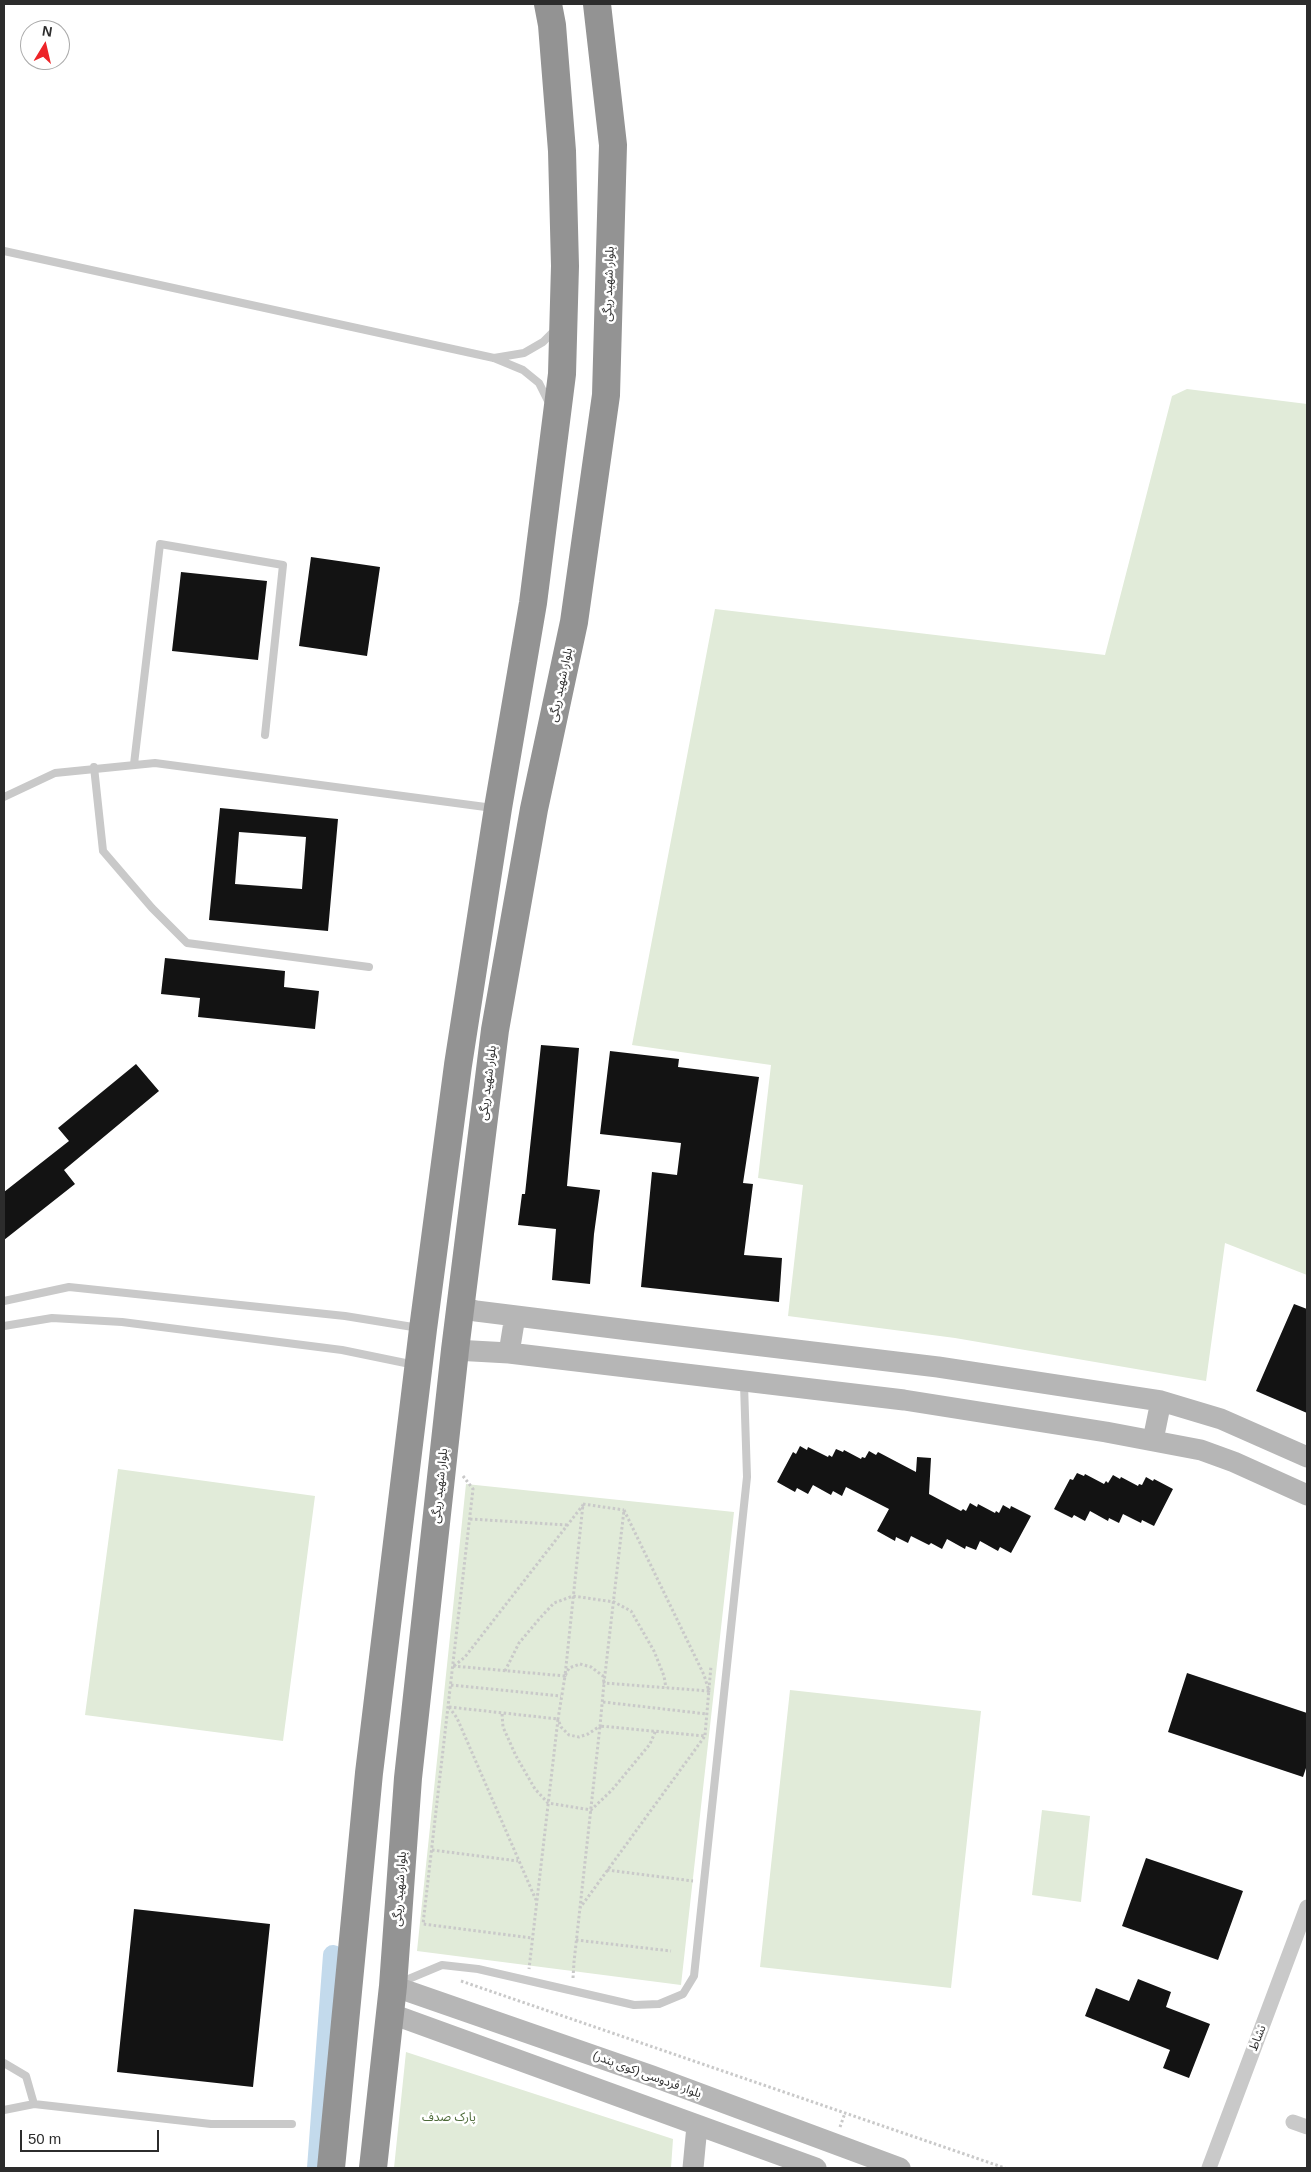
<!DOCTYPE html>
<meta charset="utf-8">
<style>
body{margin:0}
#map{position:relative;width:1311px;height:2172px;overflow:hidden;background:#fff;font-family:Helvetica,sans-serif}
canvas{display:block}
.frame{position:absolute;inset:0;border:5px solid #2c2c2c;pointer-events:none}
.north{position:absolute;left:20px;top:20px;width:50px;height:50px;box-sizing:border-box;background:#fff;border:1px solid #ababab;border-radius:50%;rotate:9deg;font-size:14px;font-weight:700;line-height:20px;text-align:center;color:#2c2c2c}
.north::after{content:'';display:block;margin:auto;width:18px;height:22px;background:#ed2428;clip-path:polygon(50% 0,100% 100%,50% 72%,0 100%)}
.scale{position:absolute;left:20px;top:2130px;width:139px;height:22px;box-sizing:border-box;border:2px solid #2c2c2c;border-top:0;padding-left:6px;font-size:15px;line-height:18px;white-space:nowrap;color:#2c2c2c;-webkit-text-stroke:4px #fff;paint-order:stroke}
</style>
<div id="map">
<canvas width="1311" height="2172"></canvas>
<div class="frame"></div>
<div class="north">N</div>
<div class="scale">50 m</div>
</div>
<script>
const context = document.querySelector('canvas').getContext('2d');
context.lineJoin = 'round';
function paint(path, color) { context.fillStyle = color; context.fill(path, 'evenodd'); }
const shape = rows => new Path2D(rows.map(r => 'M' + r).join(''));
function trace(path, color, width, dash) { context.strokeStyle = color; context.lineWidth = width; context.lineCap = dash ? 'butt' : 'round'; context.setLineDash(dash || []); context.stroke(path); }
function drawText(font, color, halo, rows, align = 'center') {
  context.font = font + ' Helvetica,"Noto Sans Arabic",sans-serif'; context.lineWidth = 5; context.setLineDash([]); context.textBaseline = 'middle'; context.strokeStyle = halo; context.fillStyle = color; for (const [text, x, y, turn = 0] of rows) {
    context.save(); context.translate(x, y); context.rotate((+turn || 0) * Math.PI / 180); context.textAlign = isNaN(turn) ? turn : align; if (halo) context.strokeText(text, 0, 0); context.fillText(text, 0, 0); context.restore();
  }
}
paint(shape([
 [1187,389,1307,404,1307,1275,1225,1243,1206,1381,955,1338,788,1316,803,1185,758,1178,771,1065,632,1045,715,609,1105,655,1172,396],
 [118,1469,315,1496,283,1741,85,1715],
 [466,1484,734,1512,681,1985,417,1951],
 [790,1690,981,1711,951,1988,760,1967],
 [1042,1810,1090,1816,1081,1902,1032,1895],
 [406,2052,673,2139,671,2168,394,2168]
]), '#e1ebd9');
trace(shape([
 [317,2168,333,1955]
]), '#c3daec', 20);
paint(shape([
 [311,557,380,567,367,656,299,646],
 [181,572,267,581,258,660,172,651],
 [220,808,338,819,328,931,209,920],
 [239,832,306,837,302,889,235,884],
 [165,958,285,971,284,987,319,991,315,1029,198,1017,200,998,161,994],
 [541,1045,579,1048,567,1186,600,1190,594,1234,590,1284,552,1280,556,1229,518,1225,522,1194,525,1194],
 [610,1051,679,1059,678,1067,759,1077,743,1183,753,1184,744,1255,782,1258,779,1302,641,1287,652,1172,677,1175,681,1143,600,1134],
 [136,1064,159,1091,64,1170,75,1184,4,1240,4,1192,69,1141,58,1128],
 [1294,1304,1307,1309,1307,1413,1256,1391],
 [800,1446,807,1450,808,1447,828,1457,829,1455,832,1457,836,1449,843,1452,844,1450,861,1459,862,1457,865,1458,869,1451,876,1455,878,1452,916,1472,917,1457,931,1458,929,1494,961,1511,963,1509,966,1511,970,1503,977,1507,978,1504,995,1513,996,1511,999,1513,1003,1505,1010,1509,1011,1506,1031,1516,1011,1553,1000,1547,998,1551,980,1541,976,1550,966,1546,965,1549,947,1539,942,1549,931,1543,929,1545,911,1536,908,1543,896,1537,895,1541,877,1531,889,1509,846,1487,842,1496,833,1491,831,1495,813,1485,808,1494,797,1488,795,1492,777,1482,793,1452,796,1454],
 [1077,1473,1084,1476,1085,1474,1104,1484,1106,1481,1108,1483,1113,1475,1120,1479,1121,1477,1138,1486,1139,1484,1142,1485,1146,1477,1153,1481,1154,1479,1173,1489,1154,1526,1142,1520,1141,1523,1123,1514,1119,1523,1109,1518,1108,1521,1090,1511,1085,1521,1074,1515,1072,1518,1054,1509,1070,1479,1073,1480],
 [1187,1673,1307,1713,1307,1765,1303,1777,1168,1732],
 [1146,1858,1243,1891,1218,1960,1122,1926],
 [134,1909,270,1924,253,2087,117,2072],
 [1138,1979,1171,1992,1166,2007,1210,2024,1189,2078,1163,2068,1170,2050,1085,2016,1096,1988,1129,2001]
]), '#131313');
trace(shape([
 [463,1476,473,1489,423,1924,532,1938],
 [583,1504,624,1510],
 [624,1510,704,1675,709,1691,604,1683,624,1510],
 [470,1519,567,1525],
 [580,1664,591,1667,603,1676,604,1683,600,1726,588,1734,579,1737,569,1735,561,1727,558,1719,565,1676,569,1668,580,1664],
 [453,1666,565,1676,583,1504],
 [454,1666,465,1657,583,1505],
 [505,1671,519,1643,540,1618,554,1603,573,1596,614,1602,631,1611,654,1651,664,1676,666,1688],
 [451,1685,561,1696],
 [603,1702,707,1714],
 [449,1707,558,1719,529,1969],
 [449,1707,457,1718,536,1900],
 [502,1714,503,1727,516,1756,535,1789,548,1803,591,1810,612,1790,650,1744,656,1730],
 [705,1735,711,1666],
 [432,1850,518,1861],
 [607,1870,693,1881],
 [576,1940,671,1951],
 [573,1978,574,1962,600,1726,705,1736,580,1908],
 [461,1981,1005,2168],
 [840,2127,845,2113]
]), '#c9c9c9', 3, [2.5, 2.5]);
trace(shape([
 [4,251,494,358,523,370,539,383,550,405],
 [494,358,524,353,543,342,556,329],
 [134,764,160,544,283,565,265,735],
 [94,767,103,851,152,908,187,943,369,967],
 [4,797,55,773,155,763,493,808],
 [4,1301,69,1287,345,1316,419,1328],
 [4,1326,52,1318,122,1322,342,1350,415,1365],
 [399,1983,442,1965,478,1969,634,2005,659,2004,683,1994,694,1976,747,1477,744,1384],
 [4,2063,26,2076,34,2104],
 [4,2110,34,2104,211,2124,292,2124]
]), '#c9c9c9', 8);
trace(shape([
 [1293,2122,1307,2127],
 [1209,2168,1307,1907]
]), '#c9c9c9', 15);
trace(shape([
 [460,1307,476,1311,629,1330,938,1367,1161,1401,1221,1419,1307,1457],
 [455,1350,509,1353,904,1400,1106,1432,1201,1450,1234,1462,1307,1495],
 [509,1353,515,1316],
 [1153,1440,1161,1401],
 [393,1986,652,2076,900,2168],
 [389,2013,816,2168],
 [693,2168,697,2126]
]), '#b6b6b6', 21);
trace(shape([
 [331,2168,369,1773,423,1329,458,1065,498,808,533,603,562,374,565,266,562,151,552,25,548,4],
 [373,2168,393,1986,408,1778,455,1350,495,1030,534,809,574,622,606,395,613,145,597,4]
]), '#939393', 28);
drawText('12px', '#2c2c2c', '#fff', [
 ["بلوار شهید ریگی",609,284,-88],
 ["بلوار شهید ریگی",561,685,-78],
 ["بلوار شهید ریگی",488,1083,-83],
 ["بلوار شهید ریگی",440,1486,-84],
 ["بلوار شهید ریگی",400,1889,-86],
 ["نشاط",1258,2038,-69],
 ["بلوار فردوسی (کوی بندر)",647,2075,20]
]);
drawText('12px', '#4c6a38', '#fff', [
 ["پارک صدف",449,2118]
]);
</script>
